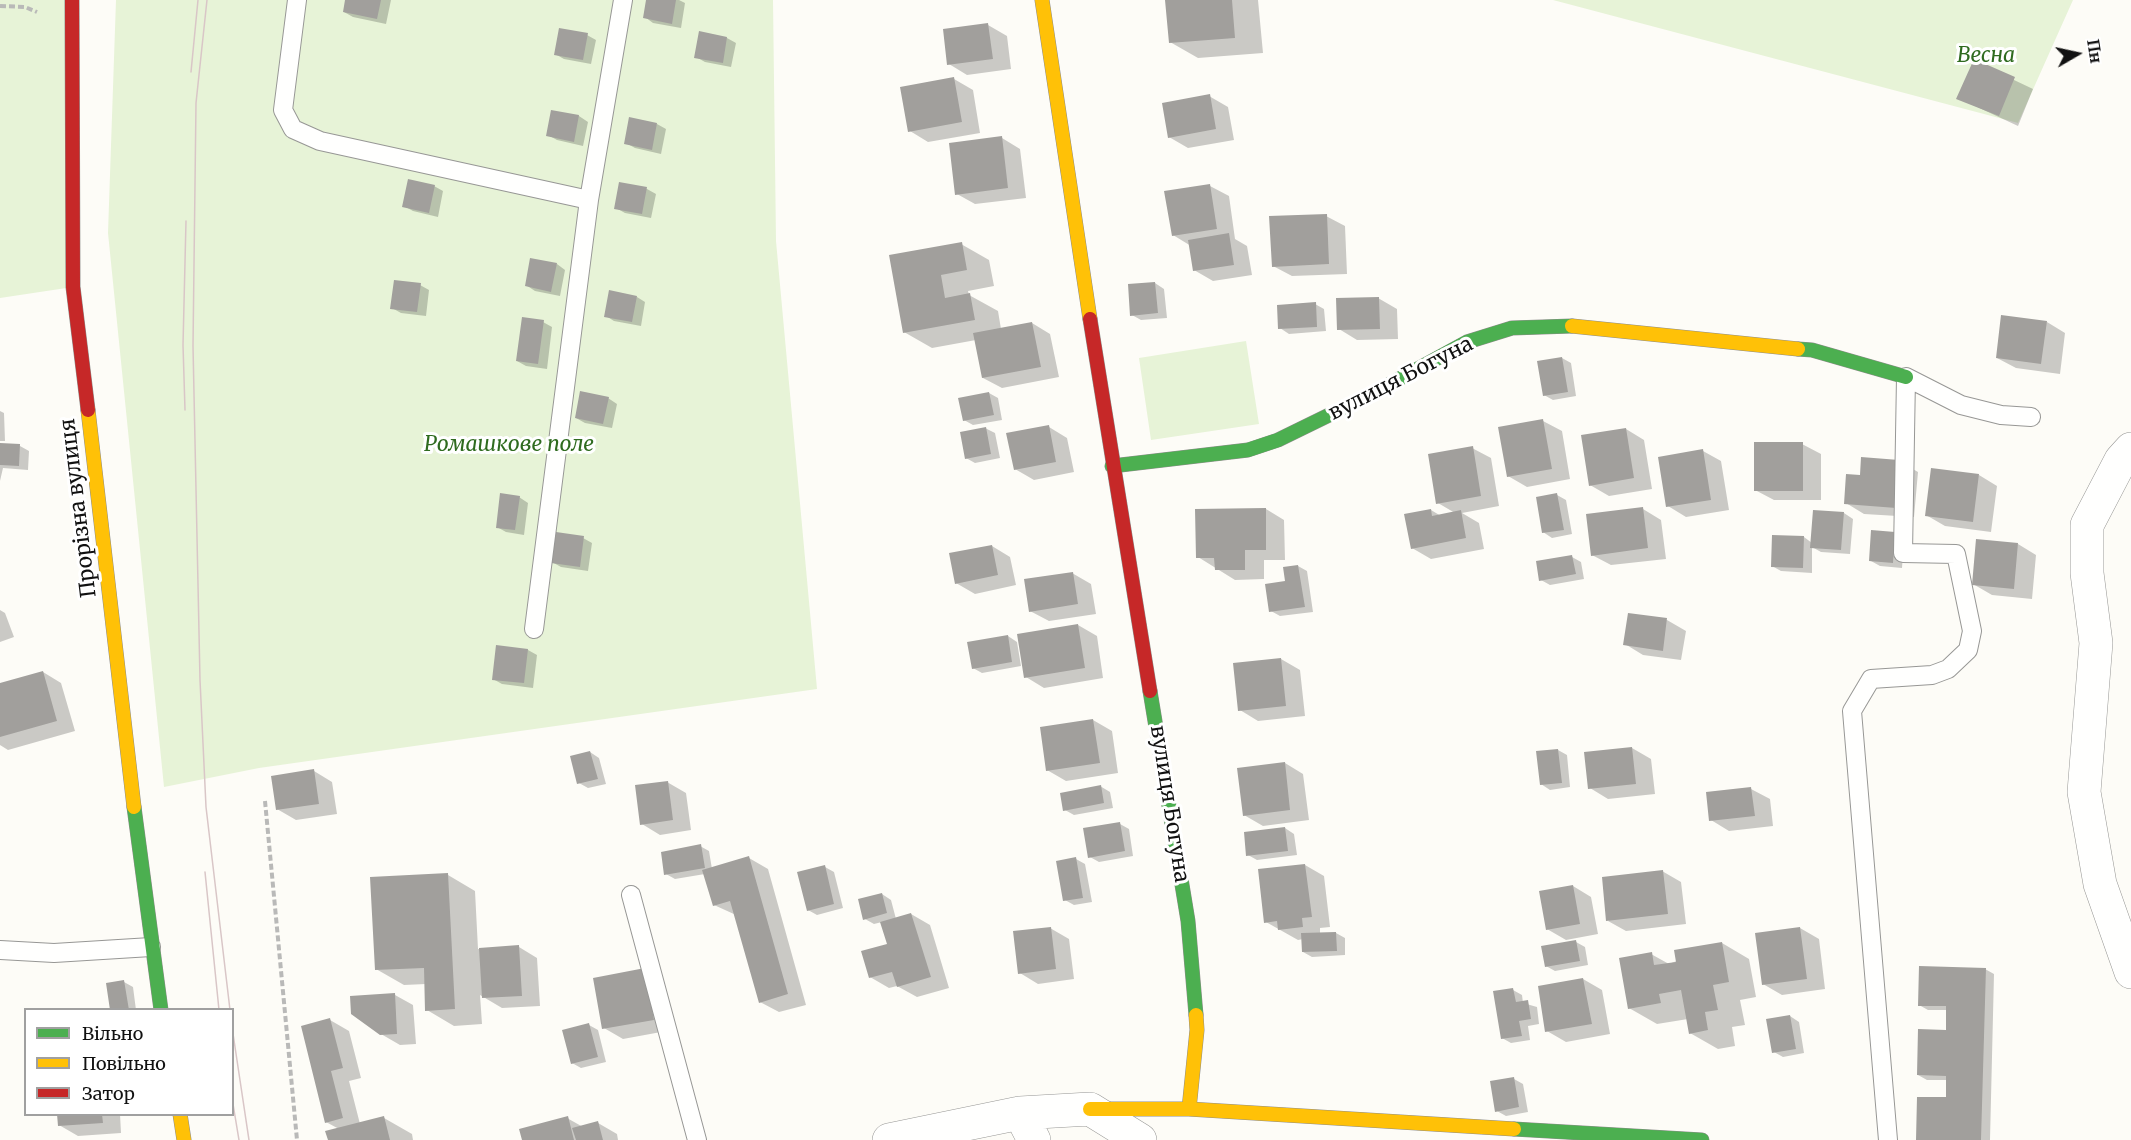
<!DOCTYPE html>
<meta charset="utf-8">
<style>
body{margin:0}
#map{position:relative;width:2131px;height:1140px;overflow:hidden;background:#fdfcf7;font-family:Merriweather,serif}
canvas{display:block}
.legend{position:absolute;left:24px;top:1008px;width:210px;height:108px;box-sizing:border-box;background:#fff;border:2px solid #a0a0a0;margin:0;padding:8px 10px;list-style:none;font-size:18px;color:#111}
.legend li{display:flex;align-items:center;gap:12px;height:30px}
.legend b{width:30px;border:2px solid #a0a0a0}
.north{position:absolute;left:2047px;top:24px;width:60px;height:60px;-webkit-text-stroke:4px #fff;paint-order:stroke;rotate:81deg;font-size:16px;font-weight:700;line-height:24px;text-align:center;color:#111}
.north::after{content:'';display:block;margin:auto;width:21px;height:27px;background:#111;clip-path:polygon(50% 0,100% 100%,50% 72%,0 100%)}
</style>
<div id="map">
<canvas width="2131" height="1140"></canvas>
<ul class="legend">
<li><b style="height:8px;background:#4caf50"></b>Вільно</li>
<li><b style="height:8px;background:#ffc107"></b>Повільно</li>
<li><b style="height:8px;background:#c62828"></b>Затор</li>
</ul>
<div class="north">Пн</div>
</div>
<script>
const context = document.querySelector('canvas').getContext('2d');
context.lineJoin = 'round';
function paint(path, color) { context.fillStyle = color; context.fill(path, 'evenodd'); }
const shape = rows => new Path2D(rows.map(r => 'M' + r).join(''));
function trace(path, color, width, dash) { context.strokeStyle = color; context.lineWidth = width; context.lineCap = dash ? 'butt' : 'round'; context.setLineDash(dash || []); context.stroke(path); }
function drawText(font, color, halo, rows, align = 'center') {
  context.font = font + ' Merriweather,serif'; context.lineWidth = 6; context.setLineDash([]); context.textBaseline = 'middle'; context.strokeStyle = halo; context.fillStyle = color; for (const [text, x, y, turn = 0] of rows) {
    context.save(); context.translate(x, y); context.rotate((+turn || 0) * Math.PI / 180); context.textAlign = isNaN(turn) ? turn : align; if (halo) context.strokeText(text, 0, 0); context.fillText(text, 0, 0); context.restore();
  }
}
paint(shape([
 [0,0,72,0,73,287,0,298],
 [116,0,773,0,776,241,817,689,259,768,164,787,108,233],
 [1553,0,2073,0,2018,123],
 [1246,341,1259,424,1151,440,1139,358]
]), '#e7f3d7');
paint(shape([
 [346,0,391,0,386,24,353,17,344,12],
 [648,0,679,0,685,3,681,28,653,23,645,17],
 [1167,0,1258,0,1263,53,1198,58,1170,42],
 [988,25,1007,36,1011,69,967,75,949,64],
 [700,33,727,38,736,43,731,67,705,62,696,57],
 [587,35,596,40,591,64,564,59,555,54],
 [1974,61,2033,89,2018,126,1958,98],
 [954,79,973,90,980,133,928,142,910,131],
 [1209,96,1228,107,1234,140,1188,148,1169,137],
 [552,111,579,116,588,122,583,146,557,140,548,135],
 [657,124,666,129,661,154,635,148,626,143],
 [1002,138,1020,149,1026,198,975,204,957,194],
 [620,183,647,189,656,194,651,218,625,213,616,208],
 [434,186,443,191,438,217,413,211,404,206],
 [1210,186,1229,196,1235,239,1247,246,1252,275,1213,281,1194,270,1191,246,1173,235],
 [1326,216,1345,226,1347,274,1292,276,1273,266],
 [961,244,989,260,994,286,968,291,969,295,998,311,1001,329,1032,323,1050,334,1059,377,1002,388,983,378,976,340,932,348,904,332,891,256],
 [557,264,565,270,560,296,535,291,526,285],
 [1155,283,1164,289,1167,318,1141,320,1132,315],
 [420,285,429,290,426,316,401,313,392,308],
 [637,297,645,302,641,326,614,321,606,316],
 [1378,298,1397,309,1398,339,1357,340,1339,329],
 [1315,304,1324,309,1326,331,1289,334,1280,328],
 [543,322,552,327,547,369,526,366,517,361],
 [2047,322,2065,333,2060,374,2016,368,1997,358],
 [1562,358,1571,363,1576,396,1553,400,1544,395],
 [989,393,998,398,1002,420,973,425,964,420],
 [608,398,617,404,612,428,585,423,576,418],
 [0,411,4,413,5,441,0,441],
 [1543,421,1562,431,1570,479,1527,487,1508,476],
 [1049,427,1067,438,1074,472,1034,480,1015,469],
 [985,428,995,433,1000,458,975,463,966,458],
 [1626,429,1644,440,1652,489,1609,496,1590,485],
 [1802,444,1821,454,1821,500,1774,500,1755,490],
 [0,445,20,446,29,451,28,470,3,468,0,481],
 [1472,448,1491,458,1499,506,1462,513,1479,523,1484,549,1431,559,1412,548,1431,510,1441,516,1455,513,1438,503],
 [1703,451,1721,461,1729,510,1686,517,1668,506],
 [1899,461,1918,472,1914,517,1864,514,1846,503,1861,477],
 [1979,475,1997,486,1991,532,1945,526,1926,515],
 [1557,495,1566,500,1572,534,1552,538,1543,532],
 [519,497,528,503,524,535,506,532,497,527],
 [1266,509,1284,520,1285,560,1264,560,1264,579,1235,580,1198,557],
 [1643,509,1661,520,1666,559,1611,565,1592,555],
 [1844,513,1853,519,1850,554,1821,552,1812,547,1812,573,1781,571,1772,566,1804,537,1812,543],
 [583,538,592,543,588,571,561,567,552,562],
 [1904,539,1902,568,1880,566,1871,561],
 [2018,544,2036,555,2032,599,1992,595,1973,584],
 [992,546,1010,557,1016,585,975,594,956,583],
 [1572,557,1581,562,1584,579,1550,585,1541,580],
 [1298,566,1307,571,1313,612,1280,616,1271,611],
 [1072,573,1091,584,1096,614,1049,621,1030,611],
 [0,610,5,613,14,637,0,642],
 [1629,614,1667,620,1686,631,1681,660,1643,655,1625,644],
 [1078,625,1097,636,1103,678,1044,688,1026,677],
 [1008,636,1017,642,1021,666,982,673,973,668],
 [497,647,528,650,537,655,533,688,502,684,493,679],
 [1281,659,1300,670,1305,716,1258,721,1240,710],
 [43,672,61,683,75,731,8,750,0,745,0,684],
 [1093,720,1112,731,1118,773,1066,781,1047,770],
 [1632,748,1651,759,1655,794,1608,799,1590,788],
 [1558,750,1567,755,1570,787,1550,790,1541,784],
 [590,752,599,758,606,784,588,788,579,783],
 [1285,763,1303,774,1309,820,1263,826,1244,815],
 [314,771,332,782,337,814,296,820,277,809],
 [667,782,686,793,691,830,660,835,642,824],
 [1100,786,1110,792,1113,808,1074,815,1065,810],
 [1751,789,1770,799,1773,826,1729,831,1711,820],
 [1120,824,1129,829,1133,856,1099,862,1090,857],
 [1285,828,1294,834,1297,855,1257,860,1248,855],
 [700,846,709,851,712,869,749,858,768,869,806,1005,779,1012,760,1002,736,915,714,905,705,874,675,879,666,874],
 [1076,859,1085,864,1092,902,1074,905,1065,900],
 [1305,865,1324,876,1330,927,1320,928,1320,934,1336,933,1345,938,1345,955,1312,957,1303,952,1303,939,1298,940,1266,922],
 [825,867,834,872,843,908,817,915,808,910],
 [1662,871,1681,882,1686,924,1626,931,1608,921],
 [448,875,475,891,478,949,519,947,537,958,540,1006,502,1008,480,995,482,1024,454,1026,427,1010,426,984,404,985,376,969],
 [1573,886,1591,897,1598,934,1566,940,1547,929],
 [882,894,891,900,896,919,911,914,930,925,949,988,917,997,897,986,889,988,870,977,888,945,882,922,874,924,865,919],
 [1050,928,1069,939,1074,979,1038,984,1020,973],
 [1800,928,1819,939,1825,989,1782,995,1763,984],
 [1576,942,1585,947,1588,965,1555,971,1546,966],
 [1722,943,1749,959,1756,997,1740,1000,1745,1025,1732,1027,1735,1046,1718,1049,1690,1033,1688,1019,1657,1024,1629,1008,1651,954,1669,964],
 [644,969,672,1030,623,1039,604,1028],
 [1985,969,1994,974,1990,1140,1918,1140,1947,1099,1948,1080,1927,1080,1918,1075,1947,1031,1947,1010,1928,1010,1919,1005],
 [1583,979,1602,990,1610,1034,1566,1042,1547,1031],
 [124,982,133,987,136,1010,111,1010],
 [1513,990,1522,995,1523,1003,1537,1007,1539,1024,1528,1026,1530,1040,1511,1043,1502,1038],
 [395,995,413,1005,416,1044,400,1045,381,1034],
 [1790,1016,1799,1022,1804,1053,1783,1057,1774,1052],
 [330,1020,349,1031,361,1078,349,1081,360,1124,384,1118,412,1134,413,1140,329,1140,339,1129,326,1122],
 [589,1025,598,1030,606,1062,581,1068,572,1063],
 [1514,1079,1523,1084,1528,1112,1506,1116,1497,1111],
 [59,1114,120,1114,121,1133,78,1136,59,1125],
 [567,1118,583,1127,598,1123,617,1134,618,1140,524,1140]
]), '#0003');
paint(shape([
 [345,0,381,0,377,19,343,12],
 [646,0,676,0,672,24,643,18],
 [1165,0,1232,0,1235,38,1169,43],
 [988,23,993,59,947,65,943,29],
 [559,28,588,33,583,60,554,55],
 [699,31,727,37,723,63,694,58],
 [1974,59,2015,77,1999,116,1956,99],
 [954,77,962,122,908,132,900,87],
 [1210,94,1216,129,1168,138,1162,103],
 [551,110,579,115,574,142,546,136],
 [629,117,657,123,652,150,624,144],
 [1002,136,1008,188,955,195,949,143],
 [408,179,435,185,429,213,402,207],
 [619,182,647,187,642,214,614,209],
 [1210,184,1217,229,1172,236,1164,191],
 [1327,214,1329,264,1272,267,1269,216],
 [1229,233,1234,265,1193,271,1188,240],
 [962,242,967,270,941,275,945,298,970,293,975,320,903,333,889,255],
 [530,258,557,263,551,292,525,286],
 [394,280,421,283,417,312,390,309],
 [1155,282,1158,313,1130,316,1128,284],
 [609,290,637,296,632,322,604,317],
 [1379,297,1380,329,1337,330,1336,298],
 [1316,302,1317,327,1278,329,1277,305],
 [2001,315,2047,321,2041,364,1996,358],
 [522,317,544,320,538,364,516,361],
 [1032,322,1041,367,982,378,973,333],
 [1562,357,1568,392,1543,396,1537,361],
 [580,391,609,397,603,424,575,418],
 [989,392,994,415,963,421,958,398],
 [1543,419,1552,469,1507,477,1498,427],
 [1049,425,1056,462,1014,470,1006,433],
 [986,427,991,454,965,459,960,432],
 [1626,428,1634,478,1589,486,1581,435],
 [1754,442,1803,442,1803,491,1754,491],
 [0,443,20,444,19,466,0,465],
 [1473,446,1481,496,1436,504,1428,454],
 [1703,449,1711,500,1666,507,1658,457],
 [1861,457,1899,460,1896,508,1844,504,1846,474,1860,475],
 [1931,468,1979,474,1973,522,1925,516],
 [500,493,520,496,515,530,496,528],
 [1557,493,1564,530,1542,533,1536,497],
 [1643,507,1648,548,1591,556,1586,514],
 [1266,508,1266,550,1245,550,1245,570,1215,570,1214,558,1196,558,1195,509],
 [1431,509,1432,516,1461,510,1466,538,1411,549,1404,514],
 [1813,510,1844,512,1841,550,1810,548],
 [1871,530,1895,532,1893,563,1869,561],
 [556,532,584,536,580,567,551,563],
 [1772,535,1804,536,1803,568,1771,567],
 [1976,539,2018,543,2014,589,1972,585],
 [992,545,998,575,955,584,949,553],
 [1572,555,1576,574,1539,581,1536,561],
 [1298,565,1305,607,1269,612,1265,584,1285,581,1283,567],
 [1073,572,1078,604,1029,612,1024,579],
 [1628,613,1667,618,1663,651,1623,645],
 [1078,624,1085,668,1024,678,1017,634],
 [1008,635,1012,662,972,669,967,642],
 [496,645,528,649,524,683,492,680],
 [1281,658,1286,706,1238,711,1233,663],
 [43,671,57,721,0,737,0,683],
 [1093,719,1100,763,1046,771,1040,727],
 [1632,747,1636,784,1588,789,1584,752],
 [1558,749,1562,783,1540,785,1536,751],
 [590,751,598,779,577,784,570,756],
 [1285,762,1290,810,1243,816,1237,768],
 [314,769,319,804,276,810,271,776],
 [668,781,673,820,640,825,635,785],
 [1101,785,1104,803,1063,811,1060,793],
 [1751,787,1755,816,1709,821,1706,792],
 [1120,822,1125,851,1088,858,1083,828],
 [1285,827,1288,851,1246,856,1244,832],
 [701,844,705,868,664,875,661,852],
 [749,856,788,994,759,1003,730,901,713,906,702,870],
 [1076,857,1083,898,1063,901,1056,861],
 [1305,864,1312,917,1302,918,1303,927,1278,930,1277,921,1264,923,1258,869],
 [825,865,834,904,807,911,797,872],
 [1663,870,1668,914,1606,921,1602,877],
 [448,873,455,1009,425,1011,424,968,375,970,370,877],
 [1573,885,1580,924,1546,930,1539,891],
 [882,893,887,913,863,920,858,899],
 [911,913,931,977,897,987,892,972,869,978,861,951,887,944,880,922],
 [1051,927,1056,969,1018,974,1013,931],
 [1800,927,1807,979,1762,985,1755,933],
 [1336,932,1337,951,1302,952,1301,933],
 [1576,940,1580,961,1545,967,1541,946],
 [1722,942,1729,982,1713,985,1718,1010,1705,1012,1708,1030,1689,1034,1681,990,1659,994,1661,1003,1628,1009,1619,958,1652,952,1654,965,1676,962,1674,950],
 [519,945,522,996,482,998,479,948],
 [1919,966,1986,968,1981,1140,1916,1140,1917,1097,1946,1097,1946,1076,1917,1075,1918,1029,1946,1030,1946,1006,1918,1006],
 [645,968,654,1020,602,1029,593,978],
 [1583,978,1592,1024,1545,1032,1538,986],
 [124,980,129,1010,110,1010,106,983],
 [1513,988,1516,1002,1528,1000,1531,1019,1519,1021,1522,1036,1501,1039,1493,991],
 [395,993,397,1034,380,1035,351,1014,350,996],
 [1790,1015,1796,1049,1772,1053,1766,1019],
 [330,1018,343,1068,331,1071,343,1118,325,1123,301,1026],
 [589,1023,598,1057,571,1064,562,1030],
 [1514,1077,1519,1107,1495,1112,1490,1081],
 [57,1114,102,1114,103,1123,58,1126],
 [384,1116,390,1140,328,1140,325,1131],
 [568,1116,574,1140,522,1140,519,1129],
 [598,1121,603,1140,576,1140,572,1128]
]), '#a19f9c');
const lane = shape([
 [297,0,283,110,293,129,320,141,589,200],
 [534,629,589,200,623,0],
 [631,895,697,1140],
 [0,950,54,953,151,947],
 [1888,1140,1852,711,1871,679,1932,675,1948,669,1968,650,1972,631,1956,554,1903,553,1906,377,1961,405,2001,415,2031,417]
]);
const street = shape([
 [2131,449,2121,460,2087,525,2087,573,2096,643,2084,792,2100,884,2131,972],
 [1020,1113,1034,1140],
 [889,1140,1020,1113,1090,1109,1140,1140]
]);
const fast = shape([
 [1798,349,1812,350,1906,377],
 [1112,466,1248,450,1278,440,1368,396,1467,342,1512,328,1572,326],
 [1150,691,1188,921,1196,1015],
 [134,807,161,1010],
 [1514,1129,1702,1140]
]);
const slow = shape([
 [1042,0,1090,319],
 [1572,326,1798,349],
 [88,410,134,807],
 [1090,1109,1189,1109,1514,1129],
 [1189,1109,1197,1030,1196,1015],
 [180,1114,184,1140]
]);
const jam = shape([
 [72,0,73,287,88,410],
 [1090,319,1150,691]
]);
trace(lane, '#979795', 20);
trace(street, '#979795', 34);
trace(fast, '#8e8d8b', 15);
trace(slow, '#8e8d8b', 15);
trace(jam, '#8e8d8b', 15);
trace(shape([
 [0,6,25,7,37,12],
 [265,801,297,1140]
]), '#b9b9b8', 4, [6, 3]);
trace(lane, '#fffffe', 18);
trace(street, '#fffffe', 33);
trace(fast, '#4caf50', 14);
trace(slow, '#ffc107', 14);
trace(jam, '#c62828', 14);
trace(shape([
 [207,0,196,103,193,346,200,680,206,807,230,1010],
 [191,72,198,0],
 [185,410,183,345,186,221],
 [205,872,219,1010],
 [232,1027,249,1140],
 [232,1098,239,1140]
]), '#d9c6c7', 1.5);
drawText('italic 21px', '#2f6b1f', '#fff', [
 ["Весна",1986,56],
 ["Ромашкове поле",509,445]
]);
drawText('21px', '#111', '#fff', [
 ["вулиця Богуна",1401,379,-27],
 ["Прорізна вулиця",79,508,-97],
 ["вулиця Богуна",1169,804,81]
]);
</script>
